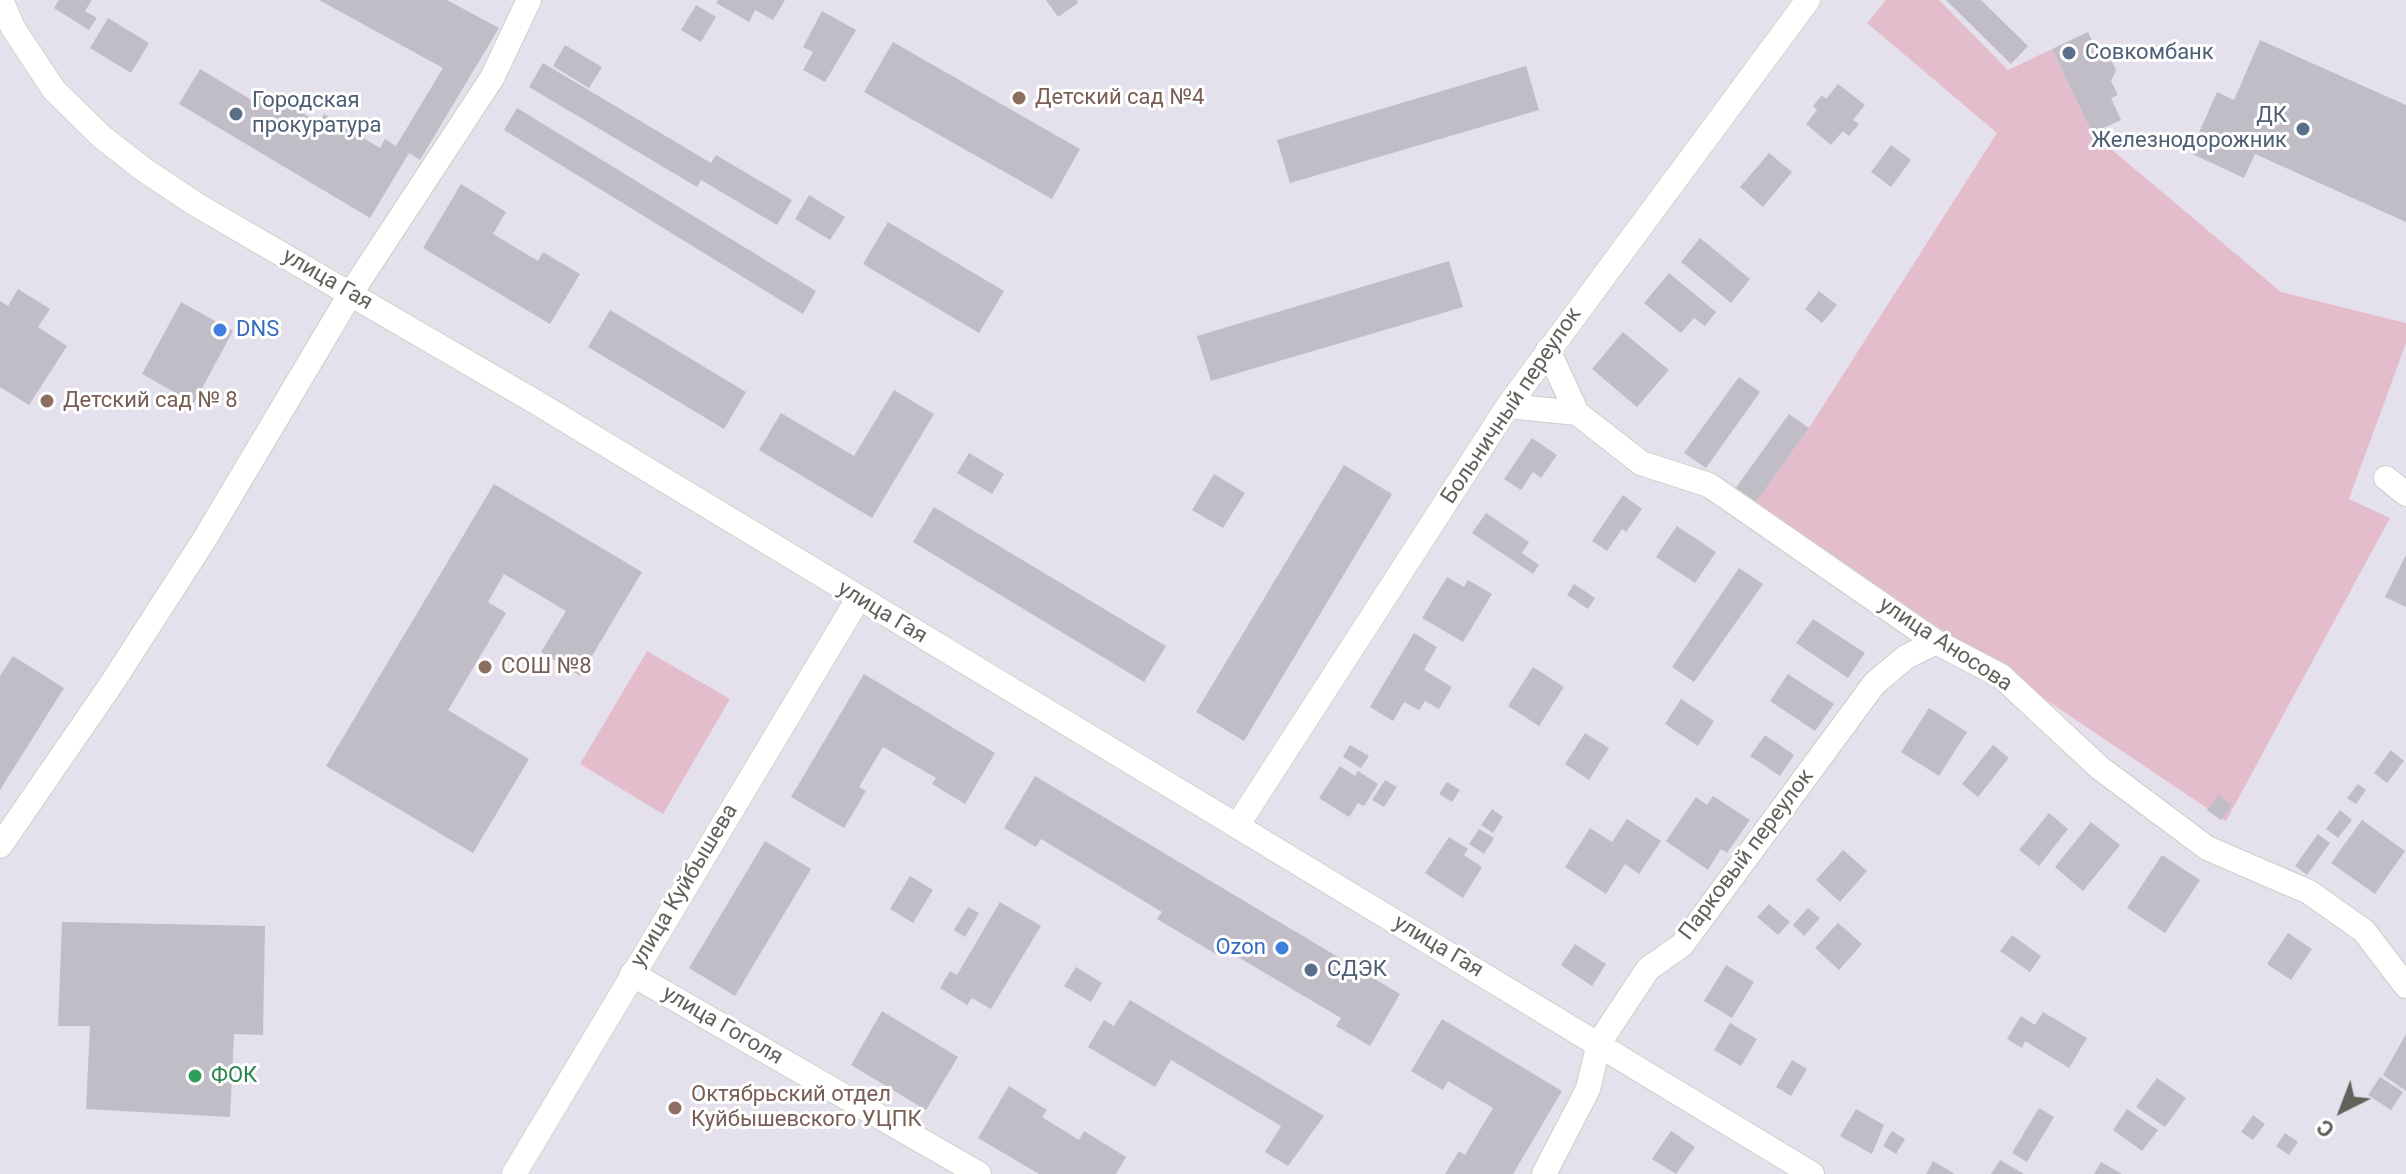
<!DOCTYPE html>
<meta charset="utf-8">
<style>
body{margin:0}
#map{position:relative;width:2406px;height:1174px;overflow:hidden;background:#e5e1ec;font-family:Roboto,sans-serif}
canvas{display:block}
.north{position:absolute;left:2302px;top:1070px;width:80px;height:80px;-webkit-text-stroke:6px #fff;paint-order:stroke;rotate:222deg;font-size:22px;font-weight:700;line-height:32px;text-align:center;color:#606159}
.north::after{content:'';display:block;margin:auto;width:28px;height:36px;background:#606159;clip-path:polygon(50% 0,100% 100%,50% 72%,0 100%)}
</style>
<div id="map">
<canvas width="2406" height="1174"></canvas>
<div class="north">С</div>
</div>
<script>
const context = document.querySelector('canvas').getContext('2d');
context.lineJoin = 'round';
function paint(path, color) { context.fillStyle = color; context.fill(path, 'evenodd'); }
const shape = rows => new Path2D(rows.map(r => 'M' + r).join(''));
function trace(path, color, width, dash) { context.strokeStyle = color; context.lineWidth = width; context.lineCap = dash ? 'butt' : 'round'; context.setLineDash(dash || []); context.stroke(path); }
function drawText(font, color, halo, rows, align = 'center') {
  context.font = font + ' Roboto,sans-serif'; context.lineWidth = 6; context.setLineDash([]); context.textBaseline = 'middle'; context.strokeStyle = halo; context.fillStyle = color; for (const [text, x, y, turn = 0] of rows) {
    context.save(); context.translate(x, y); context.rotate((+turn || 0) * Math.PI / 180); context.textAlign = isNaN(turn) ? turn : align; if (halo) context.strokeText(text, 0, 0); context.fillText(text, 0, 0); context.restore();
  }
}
paint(shape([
 [1886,0,1939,0,2008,70,2052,49,2092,133,2281,292,2406,323,2406,343,2349,499,2390,518,2226,821,1755,504,1809,428,1997,133,1867,23],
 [647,651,730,699,663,814,580,764]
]), '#e4bdcd');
paint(shape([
 [59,0,92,0,85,11,97,18,89,30,54,8],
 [319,0,447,0,499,28,420,160,409,153,370,218,179,104,200,69,255,102,262,89,319,123,324,114,380,148,385,139,396,146,443,68],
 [718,0,785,0,773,20,755,10,749,22,716,3],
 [1046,0,1077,0,1078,3,1058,17],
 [1946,0,1981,0,2028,46,2011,64],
 [696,5,716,17,701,42,681,30],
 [822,11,856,30,825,82,803,70,813,52,803,47],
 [108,18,149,43,131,73,90,48],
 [2088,32,2093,43,2105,47,2116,70,2111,81,2118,95,2111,98,2121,120,2092,133,2052,49],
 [2260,40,2406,105,2406,222,2255,154,2244,178,2190,153,2217,92,2234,100],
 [893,42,1080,149,1052,199,864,92],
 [565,45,602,67,589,88,553,66],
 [543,63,711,163,716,155,792,200,777,225,701,180,697,187,529,87],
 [1526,66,1539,110,1290,183,1277,140],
 [1838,84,1865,105,1853,120,1859,124,1849,136,1843,131,1831,145,1806,124,1817,110,1813,106,1822,95,1826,99],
 [517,108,816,291,803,314,504,130],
 [1891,145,1911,160,1891,187,1871,172],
 [1769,153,1792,172,1763,207,1740,187],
 [461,184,506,212,493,234,538,261,543,252,580,274,550,324,423,248],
 [809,195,845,217,830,240,795,219],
 [888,222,1004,291,979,333,863,264],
 [1700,238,1750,279,1731,303,1681,262],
 [1449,261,1463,307,1211,381,1197,336],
 [1669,273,1716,312,1705,326,1694,318,1681,333,1644,303],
 [18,289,50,309,38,327,67,346,29,405,0,387,0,301,8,306],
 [1819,291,1837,305,1822,323,1805,309],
 [181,302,233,331,194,403,142,374],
 [610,310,746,392,724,429,588,347],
 [1623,332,1669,370,1637,407,1592,369],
 [1739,377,1760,392,1706,468,1684,453],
 [894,390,934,414,872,518,759,450,781,413,854,456],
 [1789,414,1809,428,1755,504,1735,489],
 [1532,438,1557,455,1541,478,1533,472,1521,490,1504,479],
 [969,453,1004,474,992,494,957,473],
 [1344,465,1392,494,1244,741,1196,712],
 [1214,474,1245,493,1223,528,1192,510],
 [494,484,642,572,580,676,541,652,566,611,504,574,488,602,506,613,448,710,529,759,473,853,326,766],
 [1623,495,1642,509,1626,532,1622,529,1607,551,1592,541],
 [934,507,1166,646,1144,682,913,542],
 [1486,513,1529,542,1522,553,1539,565,1533,574,1472,533],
 [1677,526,1716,552,1695,583,1656,557],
 [2406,555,2406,607,2385,597],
 [1739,568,1763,584,1694,682,1672,667],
 [1447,577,1464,587,1468,580,1492,594,1463,642,1422,618],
 [1574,584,1595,598,1588,609,1567,595],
 [1813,619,1865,653,1848,678,1796,643],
 [1414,633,1437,647,1424,670,1452,687,1439,709,1425,701,1419,710,1404,702,1393,721,1370,707],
 [13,656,64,688,0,790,0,676],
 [1533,667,1564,687,1539,726,1508,706],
 [864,674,995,753,965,804,932,784,936,778,883,747,859,787,866,791,844,828,791,797],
 [1788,674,1834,704,1815,731,1770,701],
 [1681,699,1714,721,1698,746,1665,724],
 [1929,708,1967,732,1939,776,1901,752],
 [1585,733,1609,748,1589,780,1565,764],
 [1765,735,1794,755,1780,776,1750,756],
 [1350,745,1369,756,1361,768,1343,757],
 [1993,745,2009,758,1978,797,1962,784],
 [2391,750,2404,761,2387,783,2374,773],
 [1340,766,1355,776,1358,771,1378,784,1364,806,1358,803,1349,817,1319,798],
 [1035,776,1400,994,1370,1046,1336,1026,1341,1018,1221,947,1216,954,1157,919,1162,912,1041,839,1036,847,1004,828],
 [1385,780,1397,787,1384,807,1372,800],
 [1447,782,1460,790,1452,802,1439,794],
 [2358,784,2366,790,2356,804,2347,798],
 [2218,795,2232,805,2221,820,2207,810],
 [1713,796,1750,820,1727,853,1721,849,1708,870,1666,841,1696,797,1707,805],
 [1492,809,1503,817,1493,833,1481,825],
 [2340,810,2352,820,2338,838,2326,829],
 [2049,813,2068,829,2039,866,2019,850],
 [1627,819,1661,841,1639,874,1625,864,1606,894,1565,867,1590,828,1612,842],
 [2362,820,2405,851,2375,894,2331,863],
 [2091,822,2120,845,2083,891,2055,867],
 [1479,829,1494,838,1484,854,1469,844],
 [2318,834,2330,843,2307,875,2295,866],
 [1449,837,1468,849,1464,855,1482,867,1463,898,1425,873],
 [765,841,811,869,735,996,689,968],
 [1843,850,1867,871,1840,902,1816,880],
 [2162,855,2200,880,2165,933,2127,908],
 [910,876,933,890,913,923,890,909],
 [1000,902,1041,926,991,1009,972,998,967,1005,940,988,950,971,957,975],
 [1769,904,1790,922,1778,935,1757,917],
 [968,907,979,913,965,937,954,930],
 [1808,908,1820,918,1804,936,1793,925],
 [62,922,265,926,263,1035,234,1034,230,1117,86,1109,90,1026,58,1026],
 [1838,923,1862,944,1839,970,1815,948],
 [2288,933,2312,949,2291,980,2267,964],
 [2012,935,2041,956,2030,972,2000,951],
 [1575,944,1606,964,1592,986,1561,965],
 [1726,965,1754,982,1732,1018,1704,1001],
 [1076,967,1102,983,1091,1002,1064,986],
 [1130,1000,1324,1116,1288,1166,1265,1152,1281,1126,1171,1060,1155,1087,1088,1047,1104,1020,1114,1026],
 [882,1011,958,1057,926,1110,851,1065],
 [2043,1012,2087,1038,2069,1068,2025,1041,2022,1048,2007,1039,2021,1016,2035,1025],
 [1442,1019,1562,1091,1513,1174,1445,1174,1459,1151,1465,1155,1493,1108,1448,1081,1443,1090,1411,1071],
 [1730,1023,1757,1039,1741,1066,1714,1050],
 [2406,1034,2406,1091,2383,1075],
 [1792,1060,1807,1069,1791,1096,1776,1087],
 [2380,1077,2403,1092,2391,1110,2368,1095],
 [2157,1078,2186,1098,2165,1127,2136,1107],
 [1009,1086,1047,1110,1042,1117,1079,1140,1084,1131,1126,1157,1116,1174,1039,1174,978,1138],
 [2039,1108,2054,1117,2027,1162,2012,1153],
 [1856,1109,1884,1125,1872,1154,1840,1136],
 [2127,1109,2158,1130,2142,1151,2113,1130],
 [2253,1115,2265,1124,2253,1140,2241,1132],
 [1671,1131,1695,1147,1676,1174,1652,1159],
 [1892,1131,1905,1139,1896,1154,1883,1146],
 [2285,1133,2298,1142,2289,1155,2276,1146],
 [2000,1160,2024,1174,1991,1174],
 [1933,1161,1955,1174,1926,1174],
 [2101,1162,2122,1174,2094,1174]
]), '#c1bdc7');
const street = shape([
 [1548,350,1577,413,1641,463,1709,485,1936,642,2001,676,2100,768,2207,848,2309,892,2364,931,2406,986],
 [1508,406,1577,413],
 [2386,478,2406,494],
 [1237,826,1812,1174],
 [0,846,112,683,204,540,351,293,492,78,529,0],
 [632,974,979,1174],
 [1544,1174,1588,1089,1599,1043,1648,969,1682,945,1874,684,1906,657,1936,642]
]);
const secondary = shape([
 [1,0,13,28,54,90,102,137,143,169,197,205,534,401,1237,826,1508,406,1808,0],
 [514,1174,858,599]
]);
trace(street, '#cdcec7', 26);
trace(secondary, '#d2d4cb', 26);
trace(street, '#fff', 24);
trace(secondary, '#fff', 24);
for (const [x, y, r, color] of [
 [2069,53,8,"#5c6f8a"],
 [1019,98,8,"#8d6e63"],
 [236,114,8,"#5c6f8a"],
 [2303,129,8,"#5c6f8a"],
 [220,330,8,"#3f7fe0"],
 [47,401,8,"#8d6e63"],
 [485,667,8,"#8d6e63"],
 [1282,948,8,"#3f7fe0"],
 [1311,970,8,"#5c6f8a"],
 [195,1076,8,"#2e9e5b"],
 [675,1108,8,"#8d6e63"]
]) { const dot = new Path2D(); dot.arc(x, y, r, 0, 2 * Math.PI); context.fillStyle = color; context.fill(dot); trace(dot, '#fff', 3); }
drawText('22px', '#4e5e75', '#fff', [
 ["Совкомбанк",2085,53],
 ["Городская",252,101],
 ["прокуратура",252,126],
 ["ДК",2287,116,"right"],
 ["Железнодорожник",2287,141,"right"],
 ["СДЭК",1327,970]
], 'left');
drawText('22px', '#785e54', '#fff', [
 ["Детский сад №4",1035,98],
 ["Детский сад № 8",63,401],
 ["СОШ №8",501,667],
 ["Октябрьский отдел",691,1095],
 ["Куйбышевского УЦПК",691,1120]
], 'left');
drawText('22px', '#606159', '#fff', [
 ["улица Гая",327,280,30],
 ["Больничный переулок",1512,406,-56],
 ["улица Гая",882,613,31],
 ["улица Аносова",1945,645,33],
 ["Парковый переулок",1747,855,-53],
 ["улица Куйбышева",685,886,-59],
 ["улица Гая",1438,947,31],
 ["улица Гоголя",722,1026,30]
]);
drawText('22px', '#366cbe', '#fff', [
 ["DNS",236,330],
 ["Ozon",1266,948,"right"]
], 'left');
drawText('22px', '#27864d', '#fff', [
 ["ФОК",211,1076]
], 'left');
</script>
